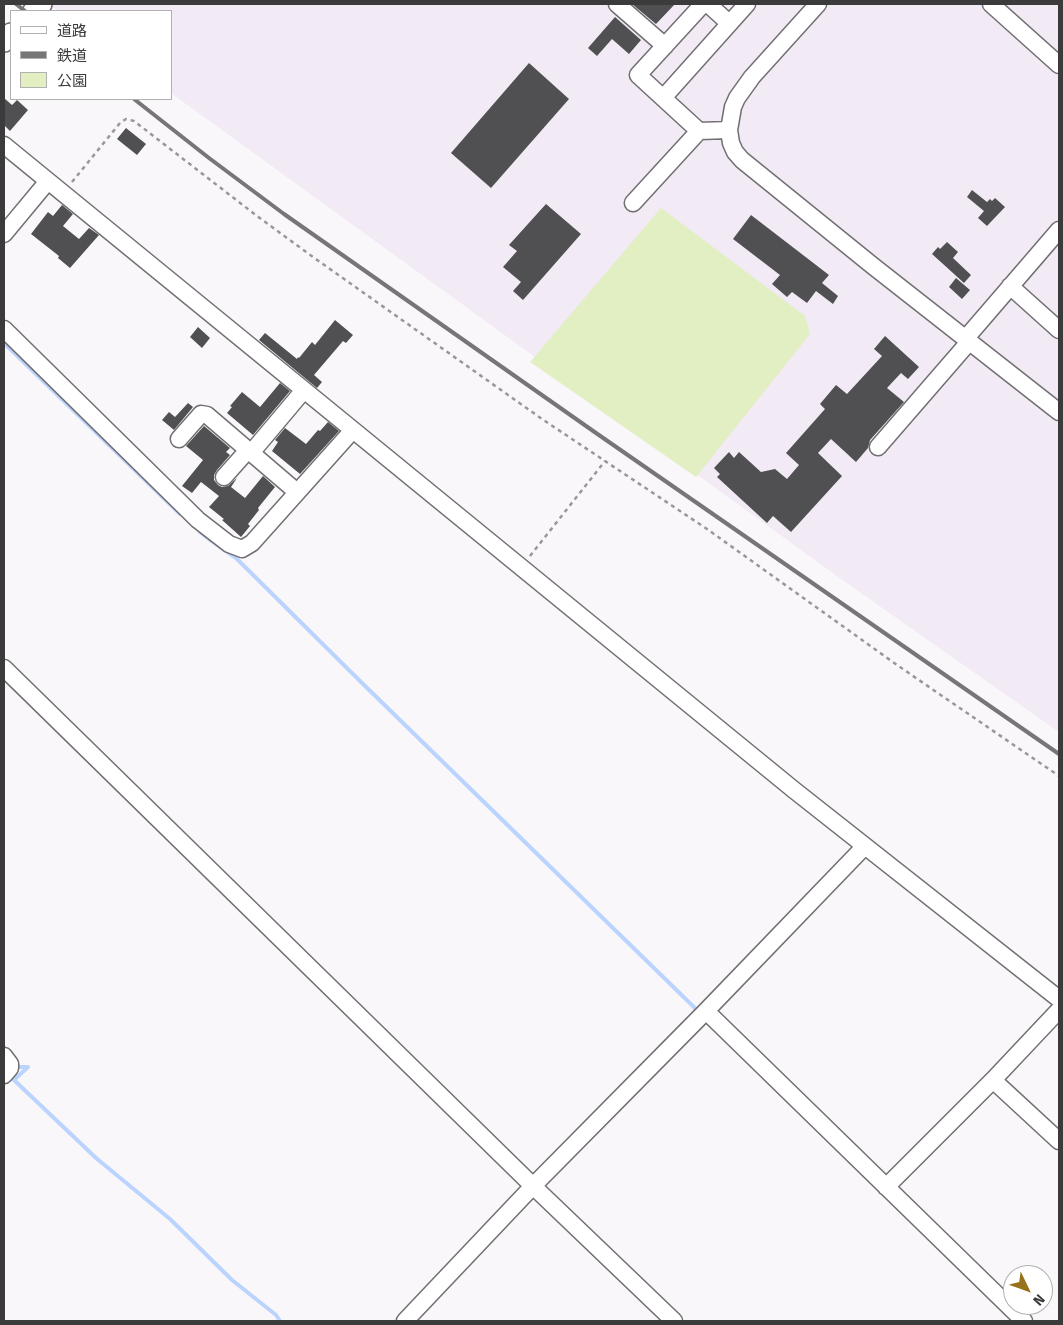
<!DOCTYPE html>
<meta charset="utf-8">
<style>
body{margin:0}
#map{position:relative;width:1063px;height:1325px;overflow:hidden;background:#faf7fb;font-family:"Fira Sans","Noto Sans JP",sans-serif}
canvas{display:block}
.frame{position:absolute;inset:0;border:5px solid #3c3b3c;pointer-events:none}
.legend{position:absolute;left:10px;top:10px;width:162px;height:90px;box-sizing:border-box;background:#fff;border:1px solid #b1b1b1;margin:0;padding:6px 9px;list-style:none;font-size:15px;color:#3c3b3c}
.legend li{display:flex;align-items:center;gap:10px;height:25px}
.legend b{width:25px;border:1px solid #b1b1b1}
.north{position:absolute;left:1003px;top:1265px;width:50px;height:50px;box-sizing:border-box;background:#fff;border:1px solid #b1b1b1;border-radius:50%;rotate:132deg;font-size:14px;font-weight:700;line-height:20px;text-align:center;color:#3c3b3c}
.north::after{content:'';display:block;margin:auto;width:18px;height:22px;background:#98711c;clip-path:polygon(50% 0,100% 100%,50% 72%,0 100%)}
</style>
<div id="map">
<canvas width="1063" height="1325"></canvas>
<div class="frame"></div>
<ul class="legend">
<li><b style="height:6px;background:#fff"></b>道路</li>
<li><b style="height:6px;background:#777577"></b>鉄道</li>
<li><b style="height:14px;background:#e2efc3"></b>公園</li>
</ul>
<div class="north">N</div>
</div>
<script>
const context = document.querySelector('canvas').getContext('2d');
context.lineJoin = 'round';
function paint(path, color) { context.fillStyle = color; context.fill(path, 'evenodd'); }
const shape = rows => new Path2D(rows.map(r => 'M' + r).join(''));
function trace(path, color, width, dash) { context.strokeStyle = color; context.lineWidth = width; context.lineCap = dash ? 'butt' : 'round'; context.setLineDash(dash || []); context.stroke(path); }
paint(shape([
 [51,4,1059,4,1059,732,841,579,171,93,171,11,58,11,50,5]
]), '#f2eaf4');
paint(shape([
 [661,208,805,316,810,334,696,477,530,362]
]), '#e2efc3');
trace(shape([
 [4,343,180,514],
 [200,532,209,539,236,558,360,681,699,1012],
 [15,1067,28,1067,14,1080,96,1158,170,1219,232,1280,276,1315,280,1321]
]), '#bbd4fe', 4);
paint(shape([
 [632,4,675,4,656,24],
 [615,17,641,40,629,54,612,39,597,56,588,48],
 [529,63,569,99,491,188,451,153],
 [4,98,12,105,17,100,28,110,10,131,4,125],
 [126,128,146,144,137,155,117,139],
 [972,190,987,202,990,199,992,201,995,198,1005,207,987,226,978,218,984,211,967,197],
 [546,204,581,234,523,300,513,291,521,282,503,267,517,251,509,245],
 [62,205,73,214,63,226,79,239,89,228,99,235,70,268,58,258,59,256,31,234,48,212,53,216],
 [751,215,829,275,822,283,838,296,833,304,816,291,807,303,792,292,787,297,772,284,780,275,733,239],
 [947,242,958,252,953,258,971,275,964,283,932,254,938,247,940,249],
 [956,278,970,290,962,299,949,287],
 [335,320,353,335,346,343,343,341,314,375,322,382,317,388,259,340,265,333,297,359,298,357,299,358,312,342,315,345],
 [198,327,210,338,202,348,190,337],
 [885,336,919,367,908,379,901,373,887,388,904,402,870,440,868,448,856,462,831,439,818,453,842,476,791,532,773,516,767,523,717,477,720,474,714,468,729,452,734,458,739,452,761,472,775,469,787,479,799,465,786,453,825,409,820,404,836,385,847,394,882,356,874,349],
 [280,383,290,391,253,435,227,413,232,407,230,406,242,392,260,407],
 [188,403,193,407,174,430,162,420,169,412,175,417],
 [328,422,339,431,300,474,272,451,278,442,275,440,285,428,306,444,318,430,320,431],
 [204,426,230,448,226,452,230,455,217,470,214,475,214,480,218,485,222,487,228,486,237,478,231,487,245,498,263,476,275,487,258,508,259,510,248,524,250,526,241,537,222,520,224,519,209,507,219,496,201,482,192,493,182,486,203,460,186,446]
]), '#505053');
const minor = shape([
 [617,4,665,46],
 [703,4,638,75,699,131,729,130],
 [708,4,729,23],
 [818,4,752,77,737,98,733,107,729,130,731,143,735,152,742,160,873,266,1059,412],
 [991,4,1059,65],
 [663,98,747,4],
 [4,145,794,790,1059,999],
 [633,203,699,131],
 [4,234,48,181],
 [1010,286,1059,330],
 [4,329,198,520,229,544,242,549,252,543,353,430],
 [966,338,1059,230],
 [179,439,201,414,207,415,297,492],
 [878,447,969,342],
 [251,453,304,390],
 [224,477,248,450],
 [4,668,533,1186,674,1321],
 [706,1011,1024,1321],
 [4,1056,10,1064,10,1068,4,1075],
 [993,1080,1059,1141],
 [886,1187,993,1080,1059,1010],
 [405,1321,533,1186,706,1011,865,846]
]);
const major = shape([
 [34,11,41,4],
 [4,41,11,34]
]);
trace(minor, '#726f72', 19);
trace(major, '#726f72', 24);
trace(shape([
 [72,182,120,123,126,119,134,121,257,216,313,257,542,419,707,529,897,665,1059,776],
 [530,556,605,461]
]), '#99979a', 2.5, [4, 4]);
trace(minor, '#fff', 16);
trace(major, '#fff', 21);
trace(shape([
 [16,4,25,11],
 [134,99,209,158,284,214,596,433,1059,754]
]), '#777577', 4);
</script>
